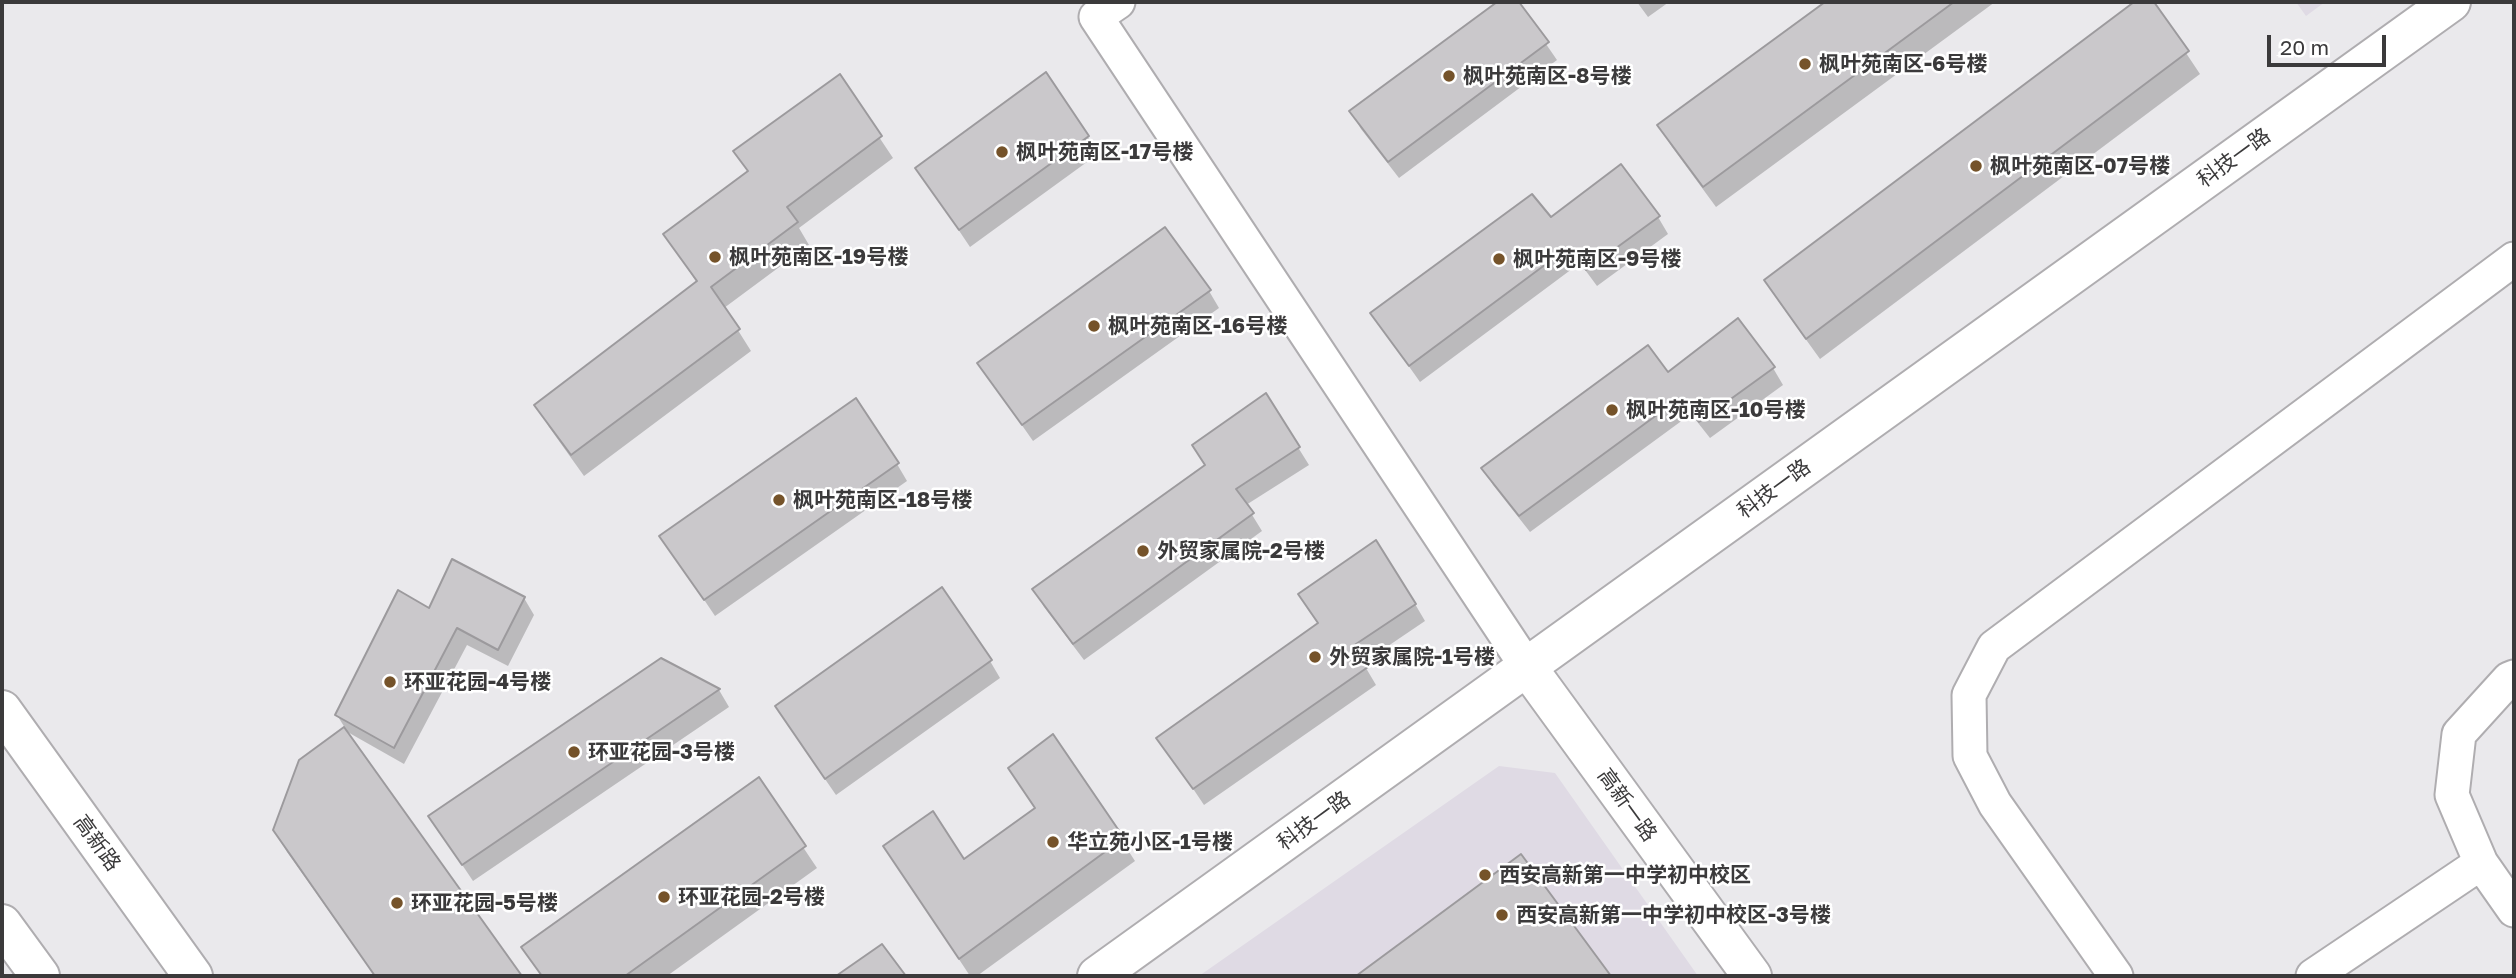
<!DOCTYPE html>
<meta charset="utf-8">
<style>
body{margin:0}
#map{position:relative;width:2516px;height:978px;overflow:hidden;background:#eae9ec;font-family:"Golos Text",sans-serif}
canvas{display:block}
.frame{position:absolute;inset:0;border:4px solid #3b3a3b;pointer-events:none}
.scale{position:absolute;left:2267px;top:35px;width:119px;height:32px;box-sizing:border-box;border:4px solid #3b3a3b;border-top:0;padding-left:9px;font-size:21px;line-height:24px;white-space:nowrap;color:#3b3a3b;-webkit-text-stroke:5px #fff;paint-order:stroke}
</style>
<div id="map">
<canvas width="2516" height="978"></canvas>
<div class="frame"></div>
<div class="scale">20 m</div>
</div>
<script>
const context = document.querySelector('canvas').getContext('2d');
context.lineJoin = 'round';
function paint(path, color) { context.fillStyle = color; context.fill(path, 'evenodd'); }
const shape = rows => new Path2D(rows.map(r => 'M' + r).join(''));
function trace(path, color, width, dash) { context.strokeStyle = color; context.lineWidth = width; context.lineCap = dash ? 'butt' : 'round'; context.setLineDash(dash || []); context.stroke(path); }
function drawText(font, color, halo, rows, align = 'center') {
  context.font = font + ' "Golos Text","Noto Sans SC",sans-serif'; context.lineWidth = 5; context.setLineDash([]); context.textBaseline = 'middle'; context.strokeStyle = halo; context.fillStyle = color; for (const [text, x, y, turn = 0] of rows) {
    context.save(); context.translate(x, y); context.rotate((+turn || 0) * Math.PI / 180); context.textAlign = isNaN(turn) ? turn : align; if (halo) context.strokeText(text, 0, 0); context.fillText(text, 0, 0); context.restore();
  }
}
paint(shape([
 [2296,2,2325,2,2306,16],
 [1499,766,1555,773,1698,976,1199,976]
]), '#dfdae4');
paint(shape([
 [1500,2,1517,2,1557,60,1399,178,1361,129,1351,112],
 [1637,2,1669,2,1648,17],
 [1828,2,1995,2,1716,207,1672,147,1659,126],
 [2136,2,2152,2,2200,74,1820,359,1779,302,1766,281],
 [839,77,893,158,799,228,809,245,724,308,751,351,584,476,549,427,536,405,697,283,665,234,748,173,736,151],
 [1088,137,1098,154,970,247,917,168],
 [1658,217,1668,234,1597,286,1580,263,1420,382,1372,314,1551,220],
 [1209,291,1219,308,1033,441,979,364],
 [1773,368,1783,385,1710,438,1691,414,1530,532,1493,485,1483,468,1667,374],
 [1266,396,1309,465,1246,505,1262,531,1084,660,1044,607,1035,590,1206,466],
 [897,464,907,481,715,616,662,537],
 [1300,595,1415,604,1425,621,1363,663,1376,685,1204,805,1159,738,1319,624],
 [524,598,534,615,508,666,467,645,404,764,344,730,519,976,375,976,287,852,274,829,301,761,345,728,337,715,429,610],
 [661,660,719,690,729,707,473,881,430,817],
 [990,661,1000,678,836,795,787,724],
 [1053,736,1135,861,977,976,970,976,885,847,964,861,1036,810,1023,790],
 [758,780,817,868,667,976,541,976,524,948],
 [1520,857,1609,976,1359,976]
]), '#0003');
const building = shape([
 [1497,2,1519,2,1549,42,1388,162,1349,111,1497,2],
 [1825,2,1954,2,1703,187,1657,125,1825,2],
 [2134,2,2154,2,2189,51,1806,339,1764,280,2134,2],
 [1046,72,1089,136,959,230,915,168,1046,72],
 [840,74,882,136,787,207,798,222,711,287,740,329,571,455,534,405,697,281,663,234,748,171,733,151,840,74],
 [1621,164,1660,216,1586,270,1569,247,1409,366,1370,313,1532,194,1551,217,1621,164],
 [1165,227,1211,290,1022,425,977,363,1165,227],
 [1738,318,1775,367,1699,422,1680,398,1519,516,1481,468,1648,345,1668,372,1738,318],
 [1266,393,1300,447,1236,489,1254,513,1073,644,1032,589,1205,465,1192,445,1266,393],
 [856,398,899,463,704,600,659,536,856,398],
 [1376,540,1416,604,1353,646,1368,667,1193,789,1156,738,1318,623,1298,594,1376,540],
 [452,559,525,597,498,650,457,628,394,748,335,715,398,590,429,608,452,559],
 [942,587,992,660,825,779,775,706,942,587],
 [661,658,720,689,462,865,428,816,661,658],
 [344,727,522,976,375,976,273,830,299,760,344,727],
 [1053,734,1124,838,959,959,883,846,933,811,964,859,1035,808,1008,768,1053,734],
 [759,777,806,846,625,976,542,976,521,947,759,777],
 [1521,854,1611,976,1356,976,1521,854],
 [882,944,906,976,836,976,882,944]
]);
paint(building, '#cac8cb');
trace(building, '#9c9a9d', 2);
const street = shape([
 [1118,2,1096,17,1527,667],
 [2514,677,2509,679,2459,734,2452,795,2481,863,2514,910],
 [2116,976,1995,804,1970,756,1969,695,1994,647,2514,259],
 [2313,976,2481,863]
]);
const secondary = shape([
 [1527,667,1752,976],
 [2,710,193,976],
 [2,924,40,976],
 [1097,976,2451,2]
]);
trace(street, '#afadb0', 37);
trace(secondary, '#afadb0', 42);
trace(street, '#fff', 33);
trace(secondary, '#fff', 38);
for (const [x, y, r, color] of [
 [1805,64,7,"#75532a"],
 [1449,76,7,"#75532a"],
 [1002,152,7,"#75532a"],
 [1976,166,7,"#75532a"],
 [715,257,7,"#75532a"],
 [1499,259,7,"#75532a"],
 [1094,326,7,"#75532a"],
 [1612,410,7,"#75532a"],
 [779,500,7,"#75532a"],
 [1143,551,7,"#75532a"],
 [1315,657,7,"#75532a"],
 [390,682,7,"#75532a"],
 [574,752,7,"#75532a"],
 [1053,842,7,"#75532a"],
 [1485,875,7,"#75532a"],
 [664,897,7,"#75532a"],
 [397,903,7,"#75532a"],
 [1502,915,7,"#75532a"]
]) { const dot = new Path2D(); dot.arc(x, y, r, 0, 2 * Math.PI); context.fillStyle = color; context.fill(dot); trace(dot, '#fff', 2.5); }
drawText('bold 21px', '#3b3a3b', '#fff', [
 ["枫叶苑南区-6号楼",1819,64],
 ["枫叶苑南区-8号楼",1463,76],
 ["枫叶苑南区-17号楼",1016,152],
 ["枫叶苑南区-07号楼",1990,166],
 ["枫叶苑南区-19号楼",729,257],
 ["枫叶苑南区-9号楼",1513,259],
 ["枫叶苑南区-16号楼",1108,326],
 ["枫叶苑南区-10号楼",1626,410],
 ["枫叶苑南区-18号楼",793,500],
 ["外贸家属院-2号楼",1157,551],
 ["外贸家属院-1号楼",1329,657],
 ["环亚花园-4号楼",404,682],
 ["环亚花园-3号楼",588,752],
 ["华立苑小区-1号楼",1067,842],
 ["西安高新第一中学初中校区",1499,875],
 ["环亚花园-2号楼",678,897],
 ["环亚花园-5号楼",411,903],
 ["西安高新第一中学初中校区-3号楼",1516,915]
], 'left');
drawText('21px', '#3b3a3b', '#fff', [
 ["科技一路",2234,158,-36],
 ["科技一路",1774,489,-36],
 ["高新一路",1627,805,54],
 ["科技一路",1314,821,-36],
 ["高新路",97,843,54]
]);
</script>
